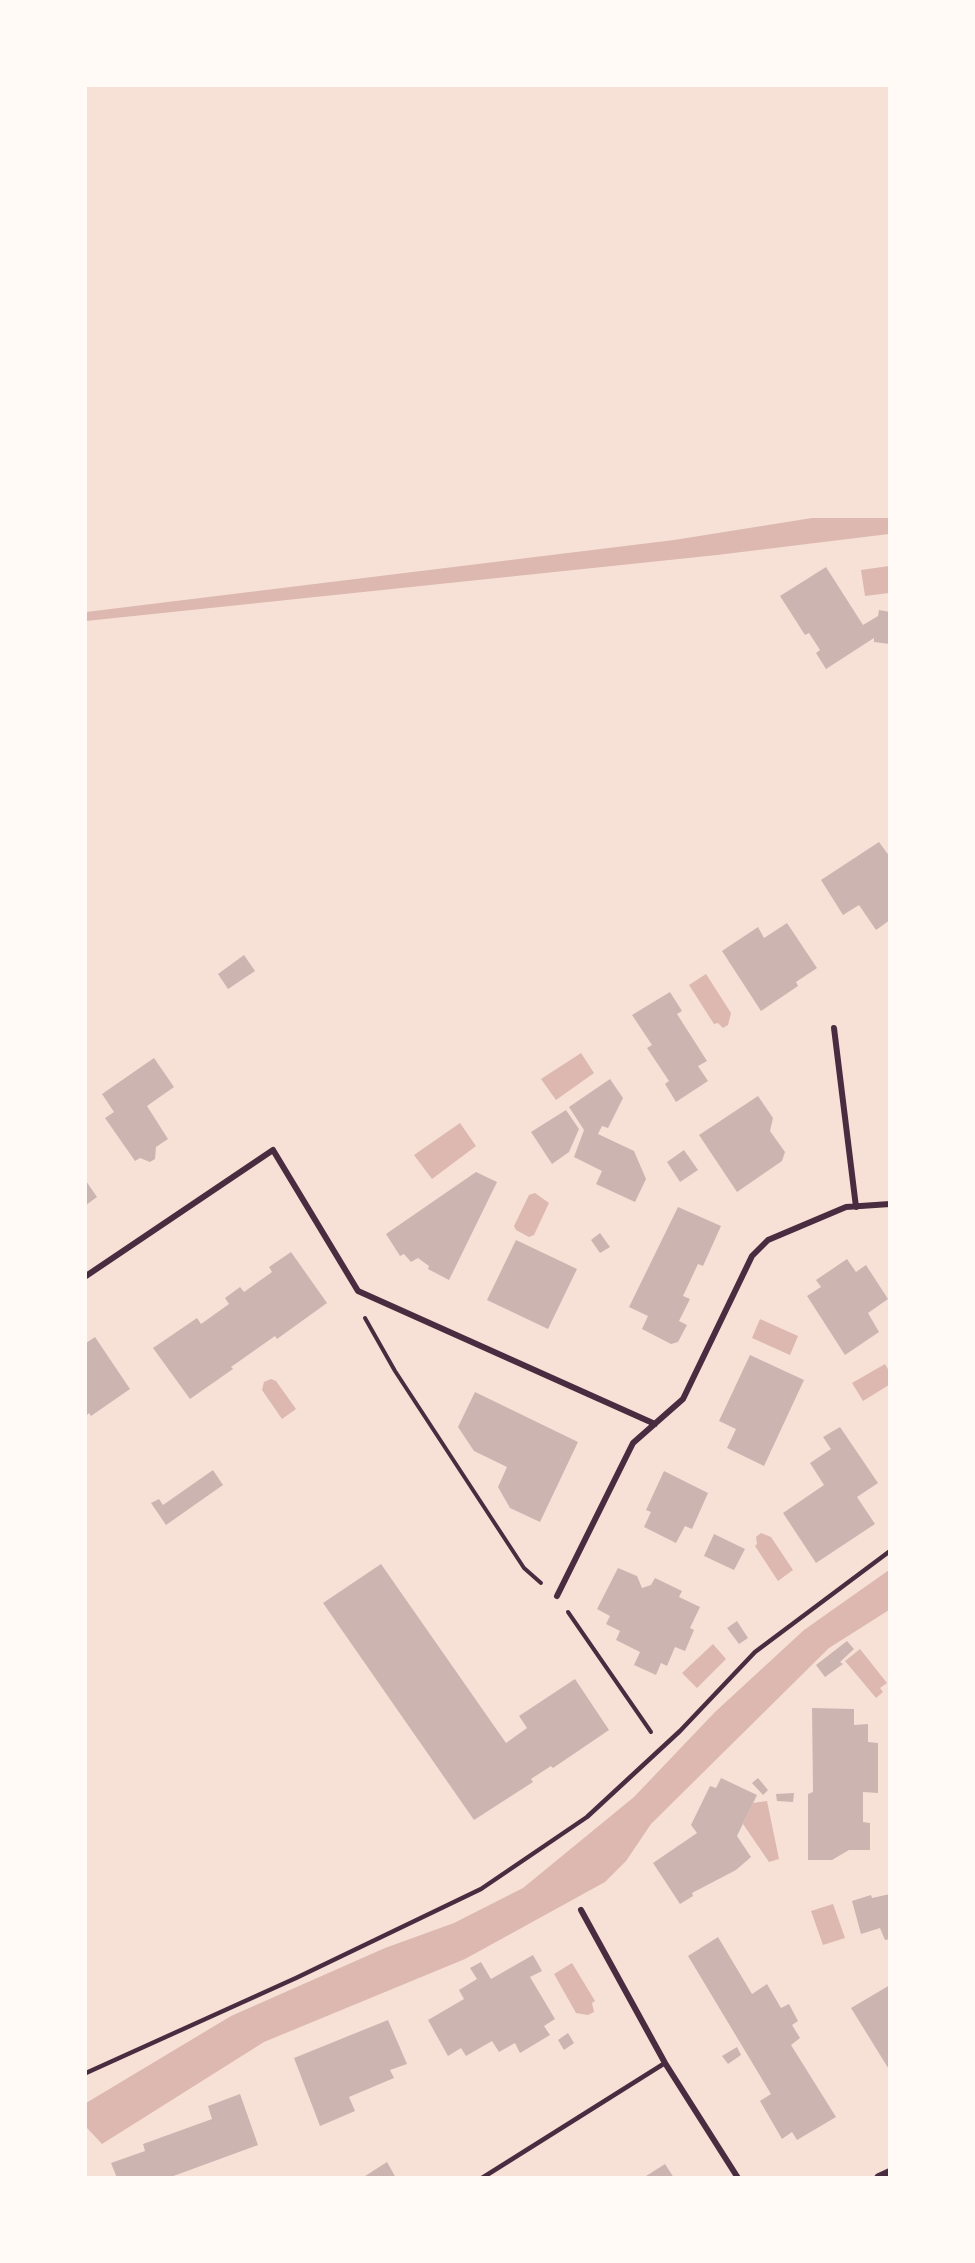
<!DOCTYPE html>
<style>
body{margin:0}
#map{position:relative;width:975px;height:2263px;overflow:hidden;background:#f7e1d7;font-family:Poppins,sans-serif}
canvas{display:block}
.frame{position:absolute;inset:0;border:87px solid #fffaf5;pointer-events:none}
</style>
<div id="map">
<canvas width="975" height="2263"></canvas>
<div class="frame"></div>
</div>
<script>
const context = document.querySelector('canvas').getContext('2d');
context.lineJoin = 'round';
function paint(path, color) { context.fillStyle = color; context.fill(path, 'evenodd'); }
const shape = rows => new Path2D(rows.map(r => 'M' + r).join(''));
function trace(path, color, width, dash) { context.strokeStyle = color; context.lineWidth = width; context.lineCap = dash ? 'butt' : 'round'; context.setLineDash(dash || []); context.stroke(path); }
paint(shape([
 [812,518,889,518,889,534,717,555,86,621,86,612,674,540],
 [889,566,889,593,865,596,861,570],
 [706,974,731,1013,728,1025,723,1028,718,1023,714,1024,689,985],
 [581,1053,594,1073,556,1100,541,1079],
 [460,1123,476,1146,432,1179,414,1155],
 [535,1193,549,1203,534,1235,529,1237,516,1230,514,1226,529,1195],
 [760,1319,798,1336,790,1355,752,1338],
 [885,1364,889,1371,889,1385,863,1401,852,1383],
 [271,1379,276,1381,296,1409,282,1419,262,1390,264,1382],
 [761,1533,771,1537,793,1570,778,1581,755,1546,757,1544,756,1537],
 [889,1570,889,1610,829,1648,651,1824,626,1861,605,1882,465,1959,264,2042,102,2144,87,2128,86,2103,231,2016,385,1948,454,1923,523,1888,634,1797,715,1712,804,1630],
 [713,1644,726,1659,697,1688,682,1673],
 [860,1649,887,1683,880,1688,883,1692,876,1698,845,1661],
 [767,1801,779,1859,769,1862,743,1824,753,1803],
 [833,1904,845,1938,823,1945,811,1911],
 [572,1963,595,2001,592,2003,594,2012,588,2015,576,2013,554,1974]
]), '#dcb8b0');
paint(shape([
 [826,567,863,625,878,616,879,610,890,612,890,644,874,642,874,638,826,669,816,653,820,650,809,633,805,635,780,596],
 [879,842,890,857,890,920,876,930,859,905,843,915,821,880],
 [787,923,817,968,796,982,798,986,761,1011,722,951,758,927,764,938],
 [244,955,255,971,228,989,218,974],
 [670,992,682,1011,677,1014,707,1061,698,1066,708,1081,676,1102,665,1084,669,1081,647,1048,652,1045,632,1015],
 [154,1058,174,1087,147,1106,168,1139,156,1147,155,1159,150,1162,140,1158,135,1161,105,1118,114,1112,102,1094],
 [610,1079,623,1098,608,1128,602,1126,598,1134,634,1151,646,1179,635,1202,596,1184,602,1171,574,1157,584,1130,569,1107],
 [758,1096,773,1118,770,1131,785,1152,782,1161,737,1192,699,1135],
 [566,1110,579,1129,569,1152,552,1164,531,1132],
 [684,1150,698,1170,680,1182,667,1162],
 [476,1172,497,1182,449,1280,428,1269,429,1266,418,1258,411,1262,404,1254,400,1256,386,1234],
 [86,1181,97,1197,86,1205],
 [678,1207,721,1226,703,1266,698,1264,683,1296,690,1299,679,1321,687,1325,678,1342,671,1344,642,1329,648,1316,629,1307],
 [600,1233,610,1247,600,1253,591,1240],
 [516,1240,577,1269,548,1329,487,1300],
 [291,1252,327,1303,277,1339,275,1336,231,1367,233,1369,190,1399,153,1348,197,1318,201,1324,229,1304,225,1298,240,1287,244,1292,272,1272,269,1267],
 [847,1259,856,1272,866,1265,888,1299,868,1313,879,1332,845,1355,807,1296,821,1287,816,1280],
 [95,1337,130,1389,91,1416,89,1413,86,1416,86,1343],
 [750,1355,804,1380,764,1466,727,1448,736,1429,719,1421],
 [475,1392,578,1442,540,1522,510,1508,498,1487,507,1467,474,1451,458,1427],
 [840,1427,878,1483,857,1497,875,1524,816,1563,783,1513,824,1485,810,1463,831,1449,823,1437],
 [213,1470,223,1485,166,1525,151,1503,159,1499,163,1505],
 [664,1471,708,1493,692,1529,685,1526,676,1543,644,1527,651,1512,646,1510],
 [714,1534,745,1549,734,1570,704,1556],
 [381,1564,506,1743,527,1728,519,1716,575,1679,609,1730,553,1768,551,1766,531,1779,533,1782,474,1820,323,1603],
 [618,1568,637,1576,642,1588,651,1585,655,1578,682,1591,679,1597,700,1607,690,1628,694,1630,685,1651,675,1647,667,1666,661,1663,656,1675,634,1665,640,1652,616,1640,620,1631,606,1624,610,1616,597,1609],
 [737,1621,748,1638,739,1644,727,1628],
 [847,1641,854,1649,840,1662,843,1664,825,1677,816,1665],
 [812,1708,854,1709,854,1725,868,1724,868,1742,878,1743,878,1793,863,1792,863,1822,870,1823,870,1850,849,1850,832,1860,808,1860,808,1794,813,1792],
 [721,1778,757,1795,737,1836,751,1857,736,1870,692,1893,693,1896,680,1904,653,1863,697,1833,691,1825,710,1786,716,1788],
 [758,1778,768,1790,763,1795,752,1783],
 [794,1793,793,1802,777,1801,776,1794],
 [890,1894,890,1939,885,1940,880,1928,861,1934,852,1901,871,1895,872,1898],
 [718,1937,752,1994,767,1984,781,2008,789,2004,798,2021,792,2025,800,2038,791,2045,836,2117,797,2140,792,2132,782,2139,760,2101,771,2094,688,1956],
 [533,1955,542,1971,530,1977,555,2019,544,2026,550,2035,520,2053,515,2043,499,2052,492,2041,466,2056,461,2048,448,2056,428,2020,464,1999,459,1990,477,1979,470,1968,481,1962,491,1979],
 [890,1985,890,2071,851,2008],
 [388,2020,407,2064,390,2070,394,2078,349,2097,355,2111,320,2126,294,2058],
 [568,2033,574,2043,564,2050,558,2040],
 [737,2047,741,2055,728,2064,722,2056],
 [240,2094,258,2145,168,2178,117,2178,111,2163,145,2151,143,2144,212,2119,208,2106],
 [387,2162,396,2178,362,2178],
 [665,2164,674,2178,643,2178]
]), '#ccb4b1');
trace(shape([
 [365,1318,395,1371,524,1568,541,1583],
 [568,1612,651,1732]
]), '#4a2c40', 4);
trace(shape([
 [86,2073,296,1978,481,1889,587,1817,680,1731,755,1652,890,1551],
 [482,2178,665,2063]
]), '#4a2c40', 4.5);
trace(shape([
 [834,1028,856,1207],
 [86,1276,273,1150,358,1291,655,1424],
 [557,1596,633,1443,683,1399,752,1256,768,1240,846,1207,890,1204],
 [581,1910,665,2063,738,2178]
]), '#4a2c40', 6);
trace(shape([
 [879,2178,890,2173]
]), '#4a2c40', 10);
</script>
